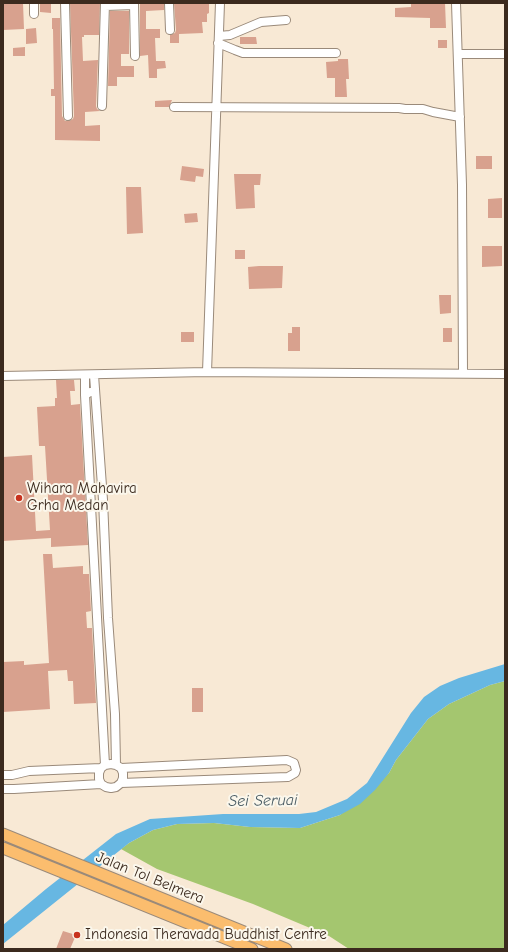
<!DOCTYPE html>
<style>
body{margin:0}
#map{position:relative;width:508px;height:952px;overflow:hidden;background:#f8e9d5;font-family:"Comic Neue",sans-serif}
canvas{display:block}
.frame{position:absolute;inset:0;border:4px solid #3b2a1e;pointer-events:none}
</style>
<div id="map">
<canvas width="508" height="952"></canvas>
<div class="frame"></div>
</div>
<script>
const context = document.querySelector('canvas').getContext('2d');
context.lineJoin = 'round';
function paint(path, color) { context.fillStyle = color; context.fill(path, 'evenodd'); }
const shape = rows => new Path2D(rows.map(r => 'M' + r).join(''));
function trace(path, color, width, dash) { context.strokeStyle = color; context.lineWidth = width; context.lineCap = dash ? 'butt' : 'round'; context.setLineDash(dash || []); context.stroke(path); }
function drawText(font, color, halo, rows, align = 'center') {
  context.font = font + ' "Comic Neue",sans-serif'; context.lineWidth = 4; context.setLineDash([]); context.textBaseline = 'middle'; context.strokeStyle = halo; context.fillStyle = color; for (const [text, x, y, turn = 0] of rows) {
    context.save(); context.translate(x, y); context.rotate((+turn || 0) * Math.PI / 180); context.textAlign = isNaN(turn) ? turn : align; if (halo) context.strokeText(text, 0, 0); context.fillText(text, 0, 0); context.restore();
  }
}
paint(shape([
 [505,681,505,949,349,949,329,936,253,904,157,869,121,849,129,843,153,830,177,824,214,823,250,827,300,828,340,815,389,773,396,760,428,719,449,704,490,685]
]), '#a4c66f');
paint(shape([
 [505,664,505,681,490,685,449,704,428,719,396,760,389,773,375,790,360,804,340,815,300,828,250,827,214,823,177,824,153,830,129,843,3,944,3,925,46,889,116,834,150,819,223,814,299,814,316,812,347,799,367,783,411,713,424,697,440,686,459,678]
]), '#67b7e2');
paint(shape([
 [3,3,23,3,24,29,3,30],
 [40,3,51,3,51,13,40,12],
 [70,3,100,3,99,35,84,35,84,37,82,37,83,61,98,60,96,106,97,109,100,111,85,112,85,126,100,125,100,141,55,140,55,96,51,96,51,89,54,89,53,29,52,29,52,18,60,18,62,116,65,121,69,121,73,119,74,116],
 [140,3,164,3,164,10,146,11,146,29,160,29,160,38,155,38,156,61,165,61,166,68,157,69,157,78,149,78,148,55,140,56],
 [174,3,209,3,209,13,207,14,207,22,202,22,203,33,179,34,179,43,170,43,170,35,175,33,176,30],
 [411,3,445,3,446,28,430,28,430,18,395,17,395,8,411,7],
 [110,11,129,11,129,54,121,54,121,66,134,66,134,77,117,77,117,86,108,86],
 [36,28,37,43,26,44,26,29],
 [240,37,256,37,257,44,240,44],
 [438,40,447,40,447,48,438,48],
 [25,47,25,56,13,56,13,48],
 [338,59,348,59,349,79,346,79,347,97,335,97,335,78,327,78,326,62,338,61],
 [172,100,169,107,155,107,155,101],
 [476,156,492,156,492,169,476,169],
 [182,166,204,169,203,177,196,176,195,182,180,180],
 [234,174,261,174,260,185,254,185,255,208,236,209],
 [126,187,141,187,143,233,127,234],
 [502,198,502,218,488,218,488,199],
 [197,213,198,222,185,223,184,214],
 [482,246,502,246,502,266,482,267],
 [235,250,245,250,245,259,235,259],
 [259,266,283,266,282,288,249,289,248,267],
 [439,295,451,295,451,313,440,314],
 [292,327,300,327,300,351,288,351,288,333,292,333],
 [443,328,452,328,452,342,443,342],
 [181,332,194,332,194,342,181,342],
 [56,380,74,380,75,391,70,391,71,405,80,404,88,545,51,547,51,538,3,541,3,457,32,455,36,531,50,530,45,446,39,446,37,407,55,406,55,398,57,398],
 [43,554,52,554,53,568,83,566,83,574,89,574,91,611,86,612,87,628,92,628,96,703,74,704,73,681,68,681,67,670,48,671,50,709,3,712,3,662,24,661,24,665,49,663],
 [192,688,203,688,203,712,192,712],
 [63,931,76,935,70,949,56,949]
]), '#d8a18e');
const minor = shape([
 [65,3,68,116],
 [134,3,135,56],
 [169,3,170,30],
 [456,3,462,185,463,373],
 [105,6,134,5],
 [34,14,34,3],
 [219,36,230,35,261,22,286,20],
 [218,43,235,50,243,53,336,53],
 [458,54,505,54],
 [102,106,105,3],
 [174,107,399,108,405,109,423,109,433,112,460,117],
 [207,372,220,3],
 [85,375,85,395],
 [94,375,103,500,108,618,115,714,116,765],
 [3,376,207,372,505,374],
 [95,394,93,392,90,392,85,395,105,765],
 [121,768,123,773,123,778,121,783,116,787,111,788,106,787,101,784,99,779,99,773,101,768,105,765,111,764,116,765,121,768,287,760,294,763,296,770,295,773,288,777,121,783],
 [3,775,12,775,29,771,101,768],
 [3,789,14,789,101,784]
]);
const highway = shape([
 [3,834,286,949],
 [3,848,252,949]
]);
trace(minor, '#9a8a7a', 10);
trace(highway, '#9a8a7a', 13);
trace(minor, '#fff', 8);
trace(highway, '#fbbd6e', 11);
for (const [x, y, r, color] of [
 [19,498,4,"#c8321e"],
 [77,935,4,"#c8321e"]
]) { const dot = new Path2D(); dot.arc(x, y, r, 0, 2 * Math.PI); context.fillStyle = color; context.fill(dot); trace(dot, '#fbf7ec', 1.5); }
drawText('15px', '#3b2a1e', '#fbf7ec', [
 ["Wihara Mahavira",27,489],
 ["Grha Medan",27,506],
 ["Indonesia Theravada Buddhist Centre",85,935]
], 'left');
drawText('15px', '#3b2a1e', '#fbf7ec', [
 ["Jalan Tol Belmera",150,878,22]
]);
drawText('italic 16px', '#4a5b63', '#fbf7ec', [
 ["Sei Seruai",263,801,-1]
]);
</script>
